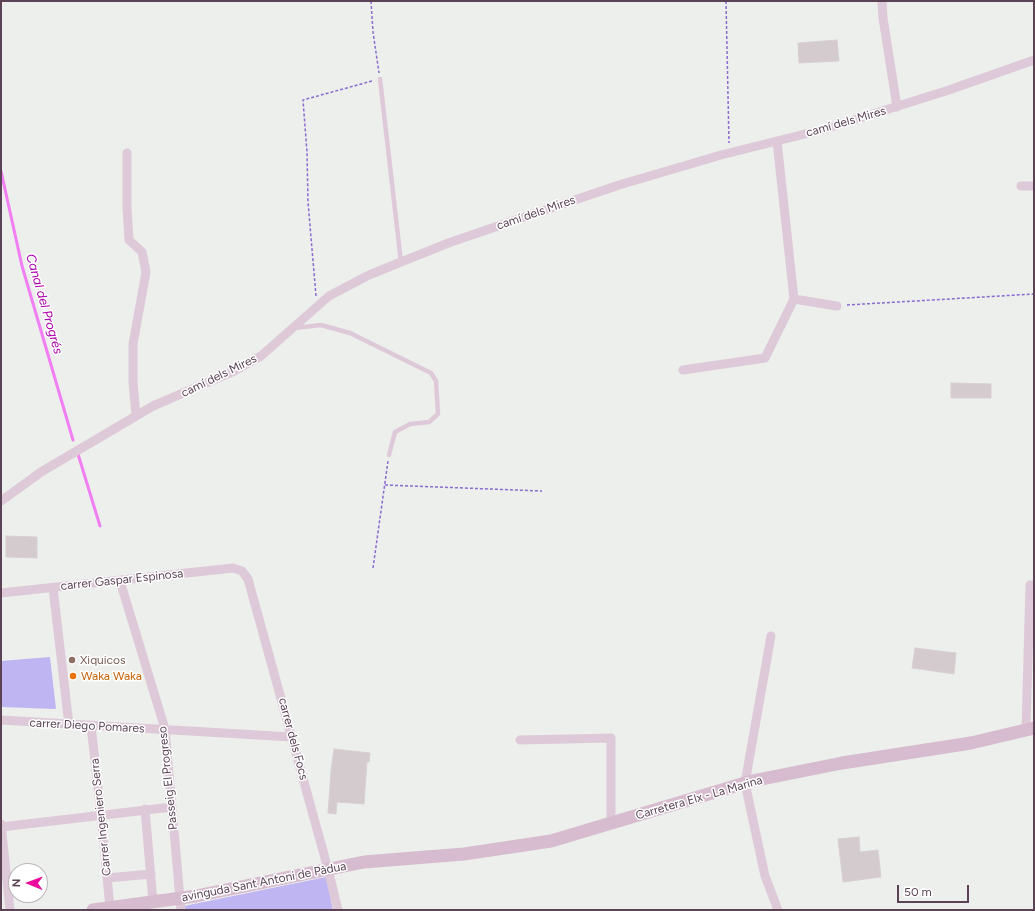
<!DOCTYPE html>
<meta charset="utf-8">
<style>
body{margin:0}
#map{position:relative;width:1035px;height:911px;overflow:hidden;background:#ecefeb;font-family:Figtree,sans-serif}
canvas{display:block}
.frame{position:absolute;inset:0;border:2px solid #5b4355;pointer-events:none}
.north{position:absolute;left:8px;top:863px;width:40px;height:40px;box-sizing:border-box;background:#fff;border:1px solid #bdb4bb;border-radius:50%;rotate:271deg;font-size:11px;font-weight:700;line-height:16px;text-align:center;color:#5b4355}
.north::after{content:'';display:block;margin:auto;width:14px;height:18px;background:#ea0b9c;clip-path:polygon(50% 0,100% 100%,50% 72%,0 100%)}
.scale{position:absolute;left:897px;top:885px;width:72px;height:18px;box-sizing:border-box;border:2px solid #5b4355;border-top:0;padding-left:5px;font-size:12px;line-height:14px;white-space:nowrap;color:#5b4355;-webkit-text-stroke:3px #fff;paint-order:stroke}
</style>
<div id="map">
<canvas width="1035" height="911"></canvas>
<div class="frame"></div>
<div class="north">N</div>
<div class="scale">50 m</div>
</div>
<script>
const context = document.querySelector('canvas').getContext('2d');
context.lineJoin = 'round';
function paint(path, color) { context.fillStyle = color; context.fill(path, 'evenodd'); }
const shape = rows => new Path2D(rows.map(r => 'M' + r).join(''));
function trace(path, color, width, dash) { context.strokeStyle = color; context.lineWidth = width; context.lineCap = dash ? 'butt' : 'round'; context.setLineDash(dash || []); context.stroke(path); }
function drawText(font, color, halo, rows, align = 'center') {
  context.font = font + ' Figtree,sans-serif'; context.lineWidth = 3; context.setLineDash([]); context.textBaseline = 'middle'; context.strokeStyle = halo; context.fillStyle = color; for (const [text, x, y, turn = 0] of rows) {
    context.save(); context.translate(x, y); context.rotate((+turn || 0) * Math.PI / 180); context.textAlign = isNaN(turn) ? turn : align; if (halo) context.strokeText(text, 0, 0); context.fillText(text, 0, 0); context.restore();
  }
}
paint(shape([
 [50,657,56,709,1,707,1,661],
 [326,877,333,910,185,910,184,906]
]), '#bfb5f2');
trace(shape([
 [1,171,22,266,73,440],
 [78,454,100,526]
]), '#f17ef2', 3);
const building = shape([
 [837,40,839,61,799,63,798,43,837,40],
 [951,383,991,384,991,398,951,398,951,383],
 [6,536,37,537,37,558,6,557,6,536],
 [915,648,956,653,954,674,912,668,915,648],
 [334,749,370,753,369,762,367,762,364,804,337,802,336,814,328,813,331,771,334,749],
 [859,837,860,852,878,850,881,877,843,882,838,839,859,837]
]);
paint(building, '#d4cbcf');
trace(building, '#d8cfd4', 1);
trace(shape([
 [371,1,373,32,379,73],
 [726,1,729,143],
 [316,296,308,202,307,152,303,100,372,81],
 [847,305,1034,294],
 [385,485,542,491],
 [373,568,388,461]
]), '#896bd2', 1.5, [3, 2]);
trace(shape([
 [380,79,401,262],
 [295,328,321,325,350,333,431,373,436,381,438,414,429,422,410,424,395,432,389,455]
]), '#dec9d9', 4.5);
trace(shape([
 [882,1,883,18,897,107],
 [127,153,127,207,129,240,142,252,146,272,133,344,133,382,136,416],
 [1021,186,1034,186],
 [794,299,837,306],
 [683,370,765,358,794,299,777,141],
 [1,501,41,472,153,406,234,371,261,356,329,296,369,275,401,262,451,242,619,185,721,155,825,129,949,90,1034,60],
 [120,581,165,729,181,910],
 [53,588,69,725],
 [1,593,233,568,242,571,248,579,328,869,338,910],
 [771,636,745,783,765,876,778,910],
 [1,720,292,737],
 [91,726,101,814,110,908],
 [1026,730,1030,585,1034,585],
 [520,740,611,738,611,823],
 [145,809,153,902],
 [1,824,10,910],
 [1,827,172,807],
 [107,878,151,874]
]), '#dec9d9', 9);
trace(shape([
 [93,910,196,896,364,862,464,854,551,841,752,781,842,763,971,743,1034,728]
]), '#d7bccf', 13);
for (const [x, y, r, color] of [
 [72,660,4,"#8d6e63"],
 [73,676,4,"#e8710a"]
]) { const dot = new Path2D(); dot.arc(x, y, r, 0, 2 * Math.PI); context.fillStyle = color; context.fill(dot); trace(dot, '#fff', 1.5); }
drawText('12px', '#5b4355', '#fff', [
 ["camí dels Mires",846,122,-16],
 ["camí dels Mires",536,213,-19],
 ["camí dels Mires",219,376,-26],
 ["carrer Gaspar Espinosa",122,580,-6],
 ["carrer Diego Pomares",87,726,3],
 ["carrer dels Focs",293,739,75],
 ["Passeig El Progreso",168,778,-96],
 ["Carretera Elx - La Marina",699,798,-16],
 ["Carrer Ingeniero Serra",101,817,-96],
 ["avinguda Sant Antoni de Pàdua",264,882,-11]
]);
drawText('12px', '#785e54', '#fff', [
 ["Xiquicos",80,660]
], 'left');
drawText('12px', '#c56008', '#fff', [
 ["Waka Waka",81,676]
], 'left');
drawText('italic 13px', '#ae01af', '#fff', [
 ["Canal del Progrés",44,304,74]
]);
</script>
